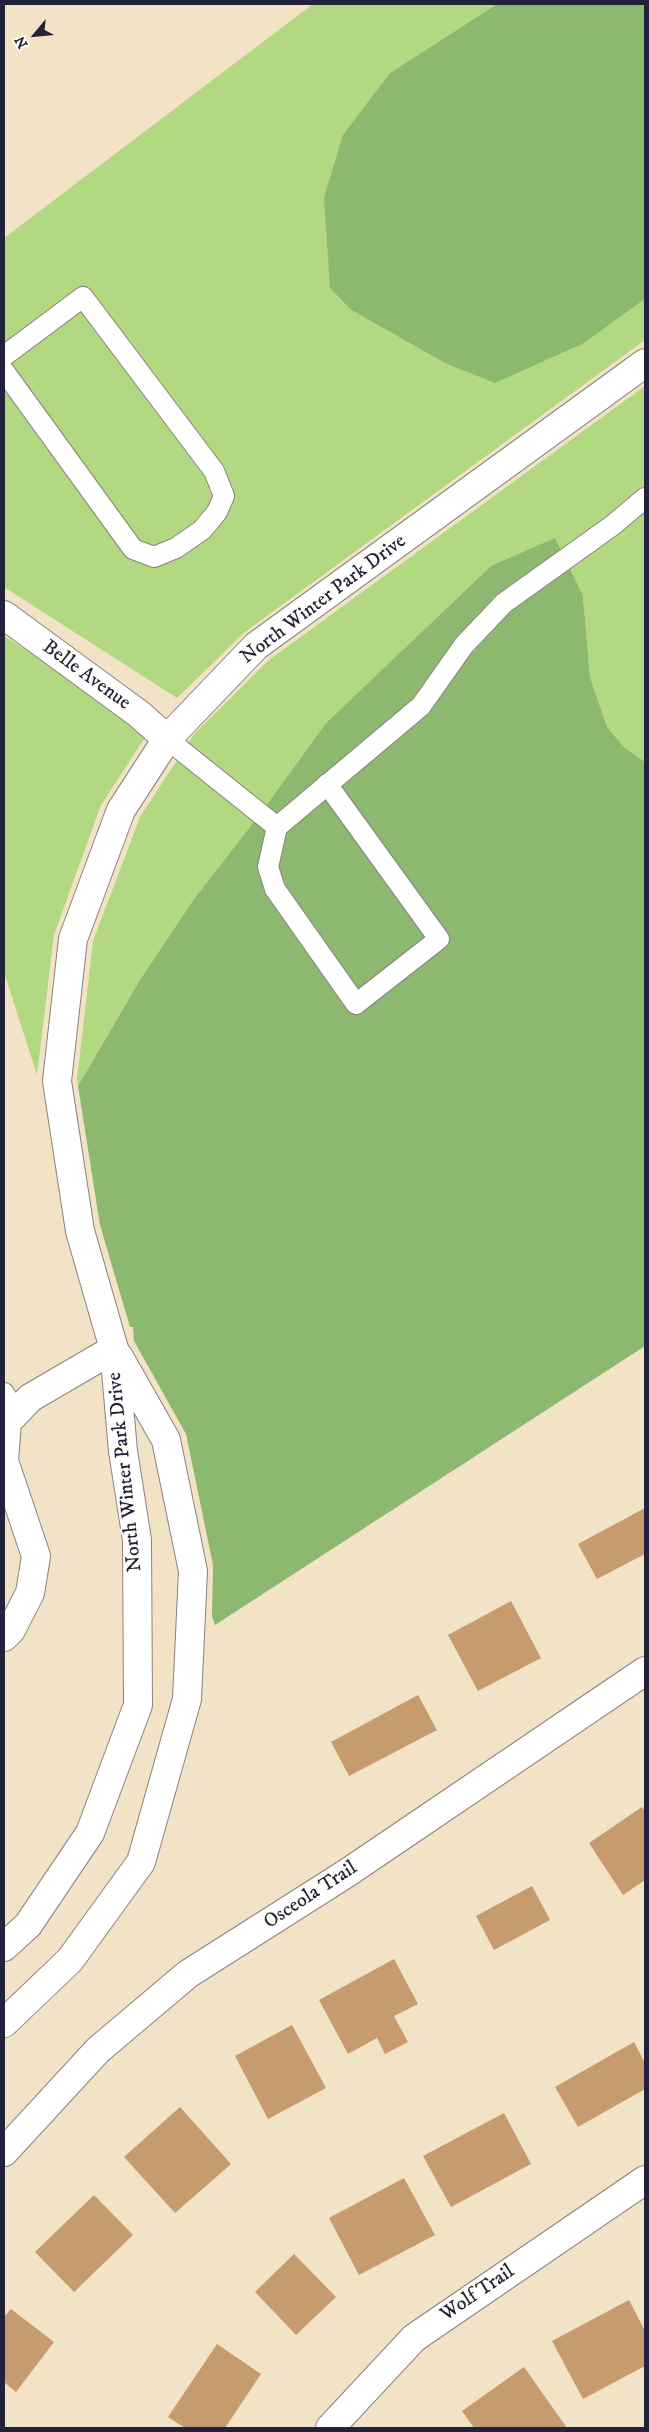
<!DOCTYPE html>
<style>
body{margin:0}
#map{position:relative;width:649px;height:2432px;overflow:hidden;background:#f2e2c6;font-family:"IM FELL DW Pica",serif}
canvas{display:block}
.frame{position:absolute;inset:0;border:5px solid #22223b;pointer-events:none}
.north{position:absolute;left:10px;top:10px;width:50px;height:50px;-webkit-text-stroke:4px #fdfcf7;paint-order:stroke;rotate:242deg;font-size:14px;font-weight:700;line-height:20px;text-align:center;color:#22223b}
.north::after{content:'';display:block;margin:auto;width:18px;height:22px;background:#22223b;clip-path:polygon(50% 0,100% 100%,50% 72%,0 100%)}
</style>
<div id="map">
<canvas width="649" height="2432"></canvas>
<div class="frame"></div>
<div class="north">N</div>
</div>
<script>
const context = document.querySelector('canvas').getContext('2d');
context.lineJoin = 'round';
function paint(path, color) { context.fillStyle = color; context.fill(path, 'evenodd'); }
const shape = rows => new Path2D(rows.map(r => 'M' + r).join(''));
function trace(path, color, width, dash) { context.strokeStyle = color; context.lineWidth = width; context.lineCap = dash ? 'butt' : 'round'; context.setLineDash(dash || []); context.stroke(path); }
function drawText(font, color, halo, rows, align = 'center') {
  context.font = font + ' "IM FELL DW Pica",serif'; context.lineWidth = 4; context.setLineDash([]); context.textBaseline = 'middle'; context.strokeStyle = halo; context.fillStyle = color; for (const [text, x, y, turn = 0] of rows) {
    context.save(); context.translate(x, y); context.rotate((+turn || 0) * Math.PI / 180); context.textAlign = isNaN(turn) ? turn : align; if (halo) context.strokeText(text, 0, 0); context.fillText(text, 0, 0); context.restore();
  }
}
paint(shape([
 [313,4,497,4,390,73,330,288,351,310,445,363,584,343,645,299,645,340,245,632,177,698,4,587,4,238],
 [645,386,645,762,624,747,607,727,590,677,583,596,491,566,326,723,260,814,194,899,140,980,78,1086,77,1079,93,941,140,817,194,734,269,660],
 [4,636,150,730,101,805,54,935,37,1075,4,972]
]), '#b2d882');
paint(shape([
 [497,4,645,4,645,299,584,343,495,383,445,363,351,310,330,288,324,197,343,135,390,73],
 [555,538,583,596,590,677,607,727,624,747,645,762,645,1346,215,1625,212,1616,213,1565,186,1434,134,1341,133,1327,130,1327,100,1225,78,1086,140,980,194,899,260,814,326,723,491,566]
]), '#8db870');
paint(shape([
 [645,1508,645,1554,597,1579,578,1544],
 [511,1601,541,1658,478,1691,448,1635],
 [418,1695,437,1730,349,1776,331,1742],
 [642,1807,645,1812,645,1880,623,1895,589,1843],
 [532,1886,550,1920,494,1950,476,1916],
 [394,1959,418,2004,394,2016,408,2042,385,2054,377,2038,348,2054,319,2000],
 [292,2025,326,2088,268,2119,235,2056],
 [634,2042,645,2063,645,2089,578,2127,555,2087],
 [180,2107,231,2164,175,2213,124,2157],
 [504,2113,531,2164,451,2207,423,2156],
 [404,2178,435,2235,359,2275,329,2218],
 [94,2195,133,2235,74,2292,35,2252],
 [294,2254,336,2297,296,2335,255,2292],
 [629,2300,645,2331,645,2366,583,2399,552,2341],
 [11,2309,54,2342,16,2392,4,2382,4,2317],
 [217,2344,261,2374,225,2428,185,2428,168,2417],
 [524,2367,567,2428,474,2428,462,2411]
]), '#c69c6e');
const lane = shape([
 [4,356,83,297,214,471,224,496,217,512,202,530,176,548,154,557,133,549,4,371],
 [167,739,277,827,421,706,464,645,504,603,613,525,645,498],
 [277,827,268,867,275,889,356,1004,439,939,327,784],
 [4,1393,16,1412]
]);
const street = shape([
 [4,615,139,714,167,739],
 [4,1637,11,1630,30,1593,36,1556,4,1461,7,1422,30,1398,114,1349],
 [4,2152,98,2050,188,1974,347,1873,645,1671],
 [330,2428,414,2338,645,2180]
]);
const secondary = shape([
 [4,1947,28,1925,90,1833,138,1705,137,1540,123,1451,114,1349,80,1231,57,1081,73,939,121,810,167,739,256,646,645,363],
 [4,2023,70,1960,141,1862,187,1699,193,1571,166,1440,119,1357]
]);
trace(lane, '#8a8280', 22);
trace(street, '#8a8280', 30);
trace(secondary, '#8a8280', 30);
trace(lane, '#fff', 20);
trace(street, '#fff', 28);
trace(secondary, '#fff', 28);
drawText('20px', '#22223b', '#fdfcf7', [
 ["North Winter Park Drive",324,600,-37],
 ["Belle Avenue",86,676,36],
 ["North Winter Park Drive",126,1472,-96],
 ["Osceola Trail",311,1896,-33],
 ["Wolf Trail",478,2294,-34]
]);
</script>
